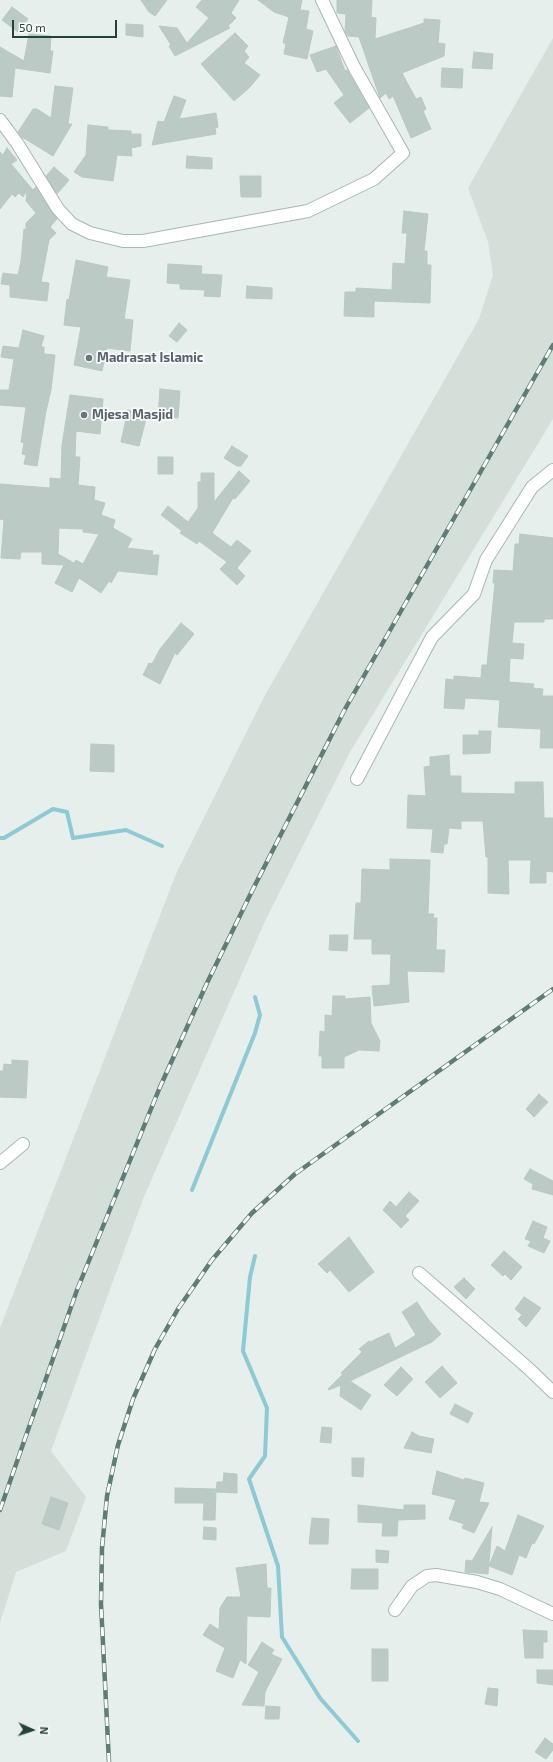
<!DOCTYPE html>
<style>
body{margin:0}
#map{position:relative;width:553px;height:1762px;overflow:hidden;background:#e6efeb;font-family:"Exo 2",sans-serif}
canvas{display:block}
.north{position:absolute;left:12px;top:1710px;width:40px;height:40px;-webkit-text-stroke:3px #f7fbf9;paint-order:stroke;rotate:93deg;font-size:11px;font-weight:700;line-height:16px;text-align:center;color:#24423a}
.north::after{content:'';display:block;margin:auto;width:14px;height:18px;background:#24423a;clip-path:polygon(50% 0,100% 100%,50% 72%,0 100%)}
.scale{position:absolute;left:12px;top:20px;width:105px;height:18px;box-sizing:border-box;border:2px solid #24423a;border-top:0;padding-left:5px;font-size:12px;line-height:14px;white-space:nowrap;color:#24423a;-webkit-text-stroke:3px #f7fbf9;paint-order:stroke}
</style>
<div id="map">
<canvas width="553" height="1762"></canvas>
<div class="north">N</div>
<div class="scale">50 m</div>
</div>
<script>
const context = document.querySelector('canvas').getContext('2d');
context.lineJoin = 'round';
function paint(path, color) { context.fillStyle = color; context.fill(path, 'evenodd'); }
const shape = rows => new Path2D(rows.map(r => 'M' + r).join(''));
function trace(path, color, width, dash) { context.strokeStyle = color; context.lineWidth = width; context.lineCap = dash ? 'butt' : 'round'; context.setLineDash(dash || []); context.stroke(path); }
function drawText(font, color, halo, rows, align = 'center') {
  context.font = font + ' "Exo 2",sans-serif'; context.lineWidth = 3.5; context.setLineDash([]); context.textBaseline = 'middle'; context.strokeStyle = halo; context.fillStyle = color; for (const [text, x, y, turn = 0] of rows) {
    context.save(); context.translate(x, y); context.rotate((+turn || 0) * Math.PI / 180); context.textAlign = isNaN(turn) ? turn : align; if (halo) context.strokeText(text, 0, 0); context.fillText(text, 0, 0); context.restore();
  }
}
paint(shape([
 [553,38,553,419,350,752,266,919,143,1199,51,1451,86,1497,66,1551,16,1572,0,1623,0,1328,176,874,264,697,479,319,493,275,488,242,468,188]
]), '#d4dfda');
trace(shape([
 [0,838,4,838,53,809,67,812,73,838,126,830,162,846],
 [192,1190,255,1033,260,1015,255,997],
 [255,1256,250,1277,243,1351,267,1408,265,1456,249,1479,278,1566,282,1637,320,1698,358,1741]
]), '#8ec9d4', 4);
const building = shape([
 [141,0,167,0,155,16,149,12,141,0],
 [202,0,239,0,231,13,236,18,228,26,230,28,175,56,169,46,171,45,159,26,177,28,187,43,209,18,196,7,202,0],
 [258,0,302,0,300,10,309,11,306,29,313,31,307,59,284,54,286,43,283,43,289,17,274,12,258,0],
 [337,0,372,0,371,17,376,18,375,39,424,23,424,19,440,20,438,43,445,44,444,56,402,73,416,99,421,97,426,109,423,111,431,129,411,138,393,96,389,99,386,93,380,98,359,37,348,36,345,32,346,14,337,13,337,0],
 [12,7,28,19,18,32,2,20,12,7],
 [126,24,143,25,143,37,126,35,126,24],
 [235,33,248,46,244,51,249,57,244,63,260,75,249,88,234,101,201,64,235,33],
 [29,34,51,36,50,51,53,51,50,73,15,68,12,97,0,96,0,47,24,61,29,34],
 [336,46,345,71,347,70,369,108,350,123,334,103,344,95,326,69,317,72,310,55,336,46],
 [474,52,493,54,492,69,472,68,474,52],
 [442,68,463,69,462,88,441,87,442,68],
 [55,86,73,88,68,124,72,124,53,156,22,137,18,132,33,109,37,109,51,118,55,86],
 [174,96,186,100,179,119,216,113,218,127,215,128,216,134,152,145,158,121,164,122,174,96],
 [88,125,108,127,108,130,131,131,131,134,141,134,141,146,131,148,132,156,117,155,113,181,82,177,74,172,86,155,88,125],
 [7,148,17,160,11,164,33,190,36,187,57,219,50,227,56,233,49,240,41,282,49,283,47,301,10,297,10,285,1,284,3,273,18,275,21,261,24,229,26,230,26,223,36,213,26,201,27,190,23,197,19,193,15,197,12,194,0,209,0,152,3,155,7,148],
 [187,156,212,158,212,169,186,168,187,156],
 [54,167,69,180,57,194,46,176,54,167],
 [240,176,261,176,261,197,241,197,240,176],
 [404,211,428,214,424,251,427,251,427,265,431,265,430,303,374,301,374,317,344,316,345,292,356,292,356,288,392,290,393,263,405,264,407,233,402,233,404,211],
 [76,260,108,267,106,277,130,280,124,319,133,320,130,351,107,348,102,371,74,365,81,327,64,325,67,299,69,300,76,260],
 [168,264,202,266,201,274,222,275,220,297,204,296,205,290,180,289,180,284,167,283,168,264],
 [247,286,272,288,272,299,246,298,247,286],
 [179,323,187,330,177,342,169,336,179,323],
 [23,330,44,336,41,347,44,347,44,354,55,355,51,390,46,411,37,466,24,464,26,455,22,454,24,443,21,442,26,407,0,405,0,390,9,390,14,359,1,357,3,346,19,348,23,330],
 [160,389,180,391,178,418,158,416,160,389],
 [70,395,103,399,100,434,76,431,75,457,80,457,78,485,95,487,94,500,105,503,101,515,115,520,113,528,132,539,127,548,153,551,152,555,159,555,157,575,118,571,111,583,109,581,101,593,79,578,72,592,55,583,64,565,42,564,42,552,21,552,20,559,1,558,4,520,0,519,0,484,50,488,50,478,61,479,62,445,70,395],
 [59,528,83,529,83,532,99,534,83,564,76,560,74,563,58,554,59,528],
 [128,410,147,415,139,446,121,442,128,410],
 [232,446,248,456,241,466,237,466,224,458,232,446],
 [158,457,173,457,173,474,158,474,158,457],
 [239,471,250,481,235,499,233,498,212,533,231,547,237,540,251,551,237,568,245,576,237,585,220,569,227,562,199,541,197,544,180,533,182,531,161,515,168,506,188,522,198,508,198,482,201,482,201,473,214,473,214,502,239,471],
 [520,534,553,538,553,619,544,619,544,622,514,622,512,643,524,644,523,659,510,658,509,682,534,684,533,688,543,689,542,696,553,696,553,748,540,748,541,729,498,727,500,700,465,698,464,709,444,708,446,679,454,680,454,676,481,678,482,665,487,665,495,583,493,583,494,570,513,571,515,544,519,544,520,534],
 [181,623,194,634,177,655,175,653,160,684,143,675,149,663,152,664,160,649,181,623],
 [479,731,491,731,490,753,463,754,463,735,479,735,479,731],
 [91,744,114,745,114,772,90,771,91,744],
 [449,755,450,776,461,776,461,793,515,794,515,782,543,782,544,818,553,818,553,872,546,871,546,883,530,883,531,860,508,860,509,894,488,893,488,857,486,857,483,821,461,821,461,829,449,828,447,844,444,844,443,853,431,852,433,829,407,828,408,795,426,796,424,767,430,766,430,757,449,755],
 [390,859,430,860,428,914,434,914,433,918,437,918,436,950,445,950,444,972,407,971,409,1002,374,1006,372,986,390,985,391,954,372,954,372,939,354,939,356,903,361,903,362,869,390,870,390,859],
 [330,935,348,935,347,951,329,950,330,935],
 [333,996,345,996,345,999,370,997,371,1023,380,1041,379,1051,359,1050,344,1057,344,1068,322,1068,322,1056,319,1056,320,1031,325,1032,325,1015,332,1016,333,996],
 [12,1060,28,1061,26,1098,0,1097,0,1071,3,1071,4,1064,12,1065,12,1060],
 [539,1094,548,1102,534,1117,526,1109,539,1094],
 [530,1169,553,1181,553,1195,532,1189,533,1184,524,1179,530,1169],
 [409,1192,419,1201,405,1216,409,1220,401,1228,383,1210,390,1201,396,1207,409,1192],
 [533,1221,547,1227,543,1238,550,1241,544,1253,528,1246,531,1241,525,1239,533,1221],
 [349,1237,374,1272,349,1292,330,1270,327,1273,318,1264,349,1237],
 [504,1251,522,1267,511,1280,505,1274,503,1276,491,1265,504,1251],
 [464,1278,475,1289,466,1299,454,1287,464,1278],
 [524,1297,541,1308,526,1327,518,1319,522,1315,515,1309,524,1297],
 [417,1302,428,1319,441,1334,432,1342,350,1381,371,1395,361,1410,340,1396,341,1385,329,1390,328,1389,343,1374,341,1373,362,1352,359,1349,369,1341,370,1342,389,1333,395,1348,416,1335,402,1312,417,1302],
 [442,1366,457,1383,440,1398,425,1382,442,1366],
 [401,1367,413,1379,397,1396,384,1385,401,1367],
 [455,1404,473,1413,468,1423,450,1414,455,1404],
 [322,1427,332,1428,331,1443,320,1442,322,1427],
 [412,1432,419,1436,434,1439,431,1453,404,1448,412,1432],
 [352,1458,364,1458,363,1477,352,1476,352,1458],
 [437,1471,464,1480,465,1478,484,1483,479,1502,489,1503,474,1533,462,1528,464,1524,449,1519,456,1500,432,1494,437,1471],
 [224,1473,237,1474,237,1493,216,1492,217,1482,223,1482,224,1473],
 [175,1488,216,1489,215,1520,203,1520,204,1503,175,1503,175,1488],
 [51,1497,68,1503,59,1530,42,1524,51,1497],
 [358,1505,404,1510,404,1505,425,1505,425,1519,398,1520,397,1536,382,1536,383,1523,358,1522,358,1505],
 [518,1515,544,1526,534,1544,532,1543,526,1558,519,1555,512,1575,489,1566,497,1546,505,1551,518,1515],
 [312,1518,329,1519,328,1544,309,1544,312,1518],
 [204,1527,216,1528,216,1540,203,1539,204,1527],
 [492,1527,488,1574,465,1572,466,1560,472,1561,492,1527],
 [376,1550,389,1551,388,1563,376,1562,376,1550],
 [266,1564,267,1588,271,1588,270,1617,247,1616,246,1664,240,1660,233,1678,216,1671,225,1648,203,1635,210,1624,219,1630,220,1608,227,1597,241,1597,236,1568,266,1564],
 [352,1569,378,1569,378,1589,351,1589,352,1569],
 [523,1630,547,1631,547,1642,543,1642,543,1658,525,1658,523,1630],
 [262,1642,274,1650,271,1654,282,1659,265,1692,264,1706,242,1705,259,1672,248,1665,262,1642],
 [372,1649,388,1649,388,1681,372,1681,372,1649],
 [537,1670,553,1670,553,1685,537,1683,537,1670],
 [488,1688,498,1689,497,1706,485,1704,488,1688],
 [266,1706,280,1707,279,1719,265,1719,266,1706],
 [545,1738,553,1744,553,1750,546,1759,535,1752,545,1738]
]);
paint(building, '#bbcac4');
trace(building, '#b8c9c2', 1);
const minor = shape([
 [0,120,17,143,58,209,72,224,90,233,123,241,143,241,308,211,374,179,403,153,354,67,322,0],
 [357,779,432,637,474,594,486,560,532,487,553,470],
 [0,1163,23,1144],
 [419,1273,528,1368,553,1392],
 [395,1610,412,1586,427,1576,436,1575,477,1582,500,1589,553,1614]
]);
trace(minor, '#a8b8b2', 14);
trace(minor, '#fff', 12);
const rail = shape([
 [0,1510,77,1290,160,1087,207,983,253,889,345,709,553,345],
 [109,1762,101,1604,102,1548,107,1496,118,1445,133,1399,155,1349,178,1309,212,1260,252,1213,295,1174,553,989]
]);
trace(rail, '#5f7d75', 4.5);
trace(rail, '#f7fbf9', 3, [9]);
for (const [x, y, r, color] of [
 [89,358,4,"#6b7280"],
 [84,415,4,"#6b7280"]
]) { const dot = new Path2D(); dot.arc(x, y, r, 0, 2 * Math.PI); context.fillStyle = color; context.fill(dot); trace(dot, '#f7fbf9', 1.5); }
drawText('bold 13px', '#5b616d', '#f7fbf9', [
 ["Madrasat Islamic",97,358],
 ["Mjesa Masjid",92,415]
], 'left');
</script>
